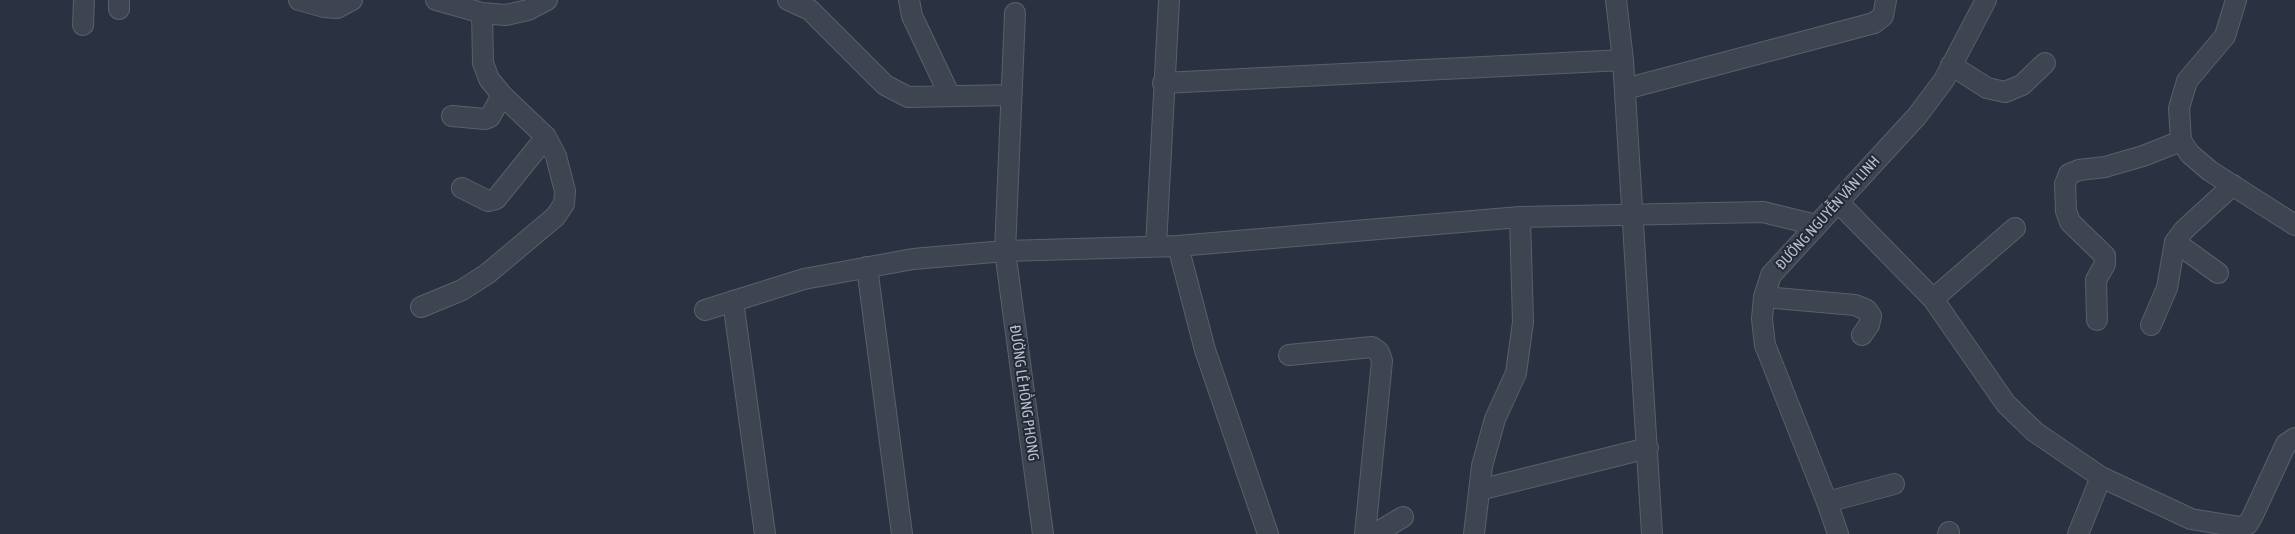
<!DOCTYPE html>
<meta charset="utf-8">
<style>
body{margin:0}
canvas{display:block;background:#2a3140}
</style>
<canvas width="2295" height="534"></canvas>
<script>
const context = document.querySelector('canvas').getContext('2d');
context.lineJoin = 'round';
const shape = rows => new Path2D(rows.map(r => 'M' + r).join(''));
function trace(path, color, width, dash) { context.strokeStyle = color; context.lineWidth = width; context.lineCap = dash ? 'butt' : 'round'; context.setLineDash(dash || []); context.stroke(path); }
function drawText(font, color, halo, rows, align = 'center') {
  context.font = font + ' "Asap Condensed",sans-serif'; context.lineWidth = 4; context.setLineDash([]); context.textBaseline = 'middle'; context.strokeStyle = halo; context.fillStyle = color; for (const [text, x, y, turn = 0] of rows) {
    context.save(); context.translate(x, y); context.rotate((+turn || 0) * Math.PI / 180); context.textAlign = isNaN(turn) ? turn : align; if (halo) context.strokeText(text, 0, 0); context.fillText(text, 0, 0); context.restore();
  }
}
const minor = shape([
 [299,0,324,7,337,8,352,0],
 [436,0,482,13,506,15,528,10,547,0],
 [788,0,810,10,885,85,908,97,1011,95],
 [909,0,912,16,950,96],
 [1616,0,1623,60,1652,534],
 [2236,0,2225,36,2187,81,2179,108,2181,141,2190,154,2210,171,2295,225],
 [119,9,119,0],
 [1015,13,1005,251,1043,534],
 [83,25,84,0],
 [1951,65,1987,88,2005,92,2022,85,2045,63],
 [1163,83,1623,60],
 [1625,89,1874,23,1883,16,1886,0],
 [452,116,485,119,490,117,502,95],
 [462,188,488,201,496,199,546,137],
 [1838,202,1933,299,2006,404,2035,432,2101,477,2191,519,2240,527,2248,524,2253,515,2286,444,2295,438],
 [1520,217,1763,212,1816,225],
 [2175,242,2218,273],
 [1156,246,1169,0],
 [1178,246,1205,350,1268,534],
 [867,267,902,534],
 [1764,297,1855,305,1867,310,1871,316,1869,325,1862,335],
 [1933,299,2015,228],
 [733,301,765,534],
 [421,307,462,290,487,274,555,217,564,204,565,191,556,156,546,137,502,95,489,79,483,63,482,13],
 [705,310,804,279,913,259,1005,251,1178,246,1520,217,1523,322,1516,373,1495,419,1482,466,1474,534],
 [2097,320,2096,280,2105,264,2105,256,2070,222,2066,211,2065,184,2069,174,2079,170,2105,167,2143,156,2181,141],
 [2151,325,2167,288,2175,242,2184,230,2233,185],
 [1289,355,1372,347,1379,352,1382,361,1365,534],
 [1479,490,1648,448],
 [1827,502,1894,484],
 [1366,534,1378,532,1403,517],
 [1838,534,1827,502,1765,345,1762,319,1764,297,1771,275,1917,116,1944,80,1986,0],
 [1948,534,1949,532],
 [2078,534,2101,477]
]);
trace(minor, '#595f6b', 22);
trace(minor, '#3e4450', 20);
drawText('15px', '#bbbfca', '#232936', [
 ["ĐƯỜNG NGUYỄN VĂN LINH",1828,213,-48],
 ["ĐƯỜNG LÊ HỒNG PHONG",1024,393,82]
]);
</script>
